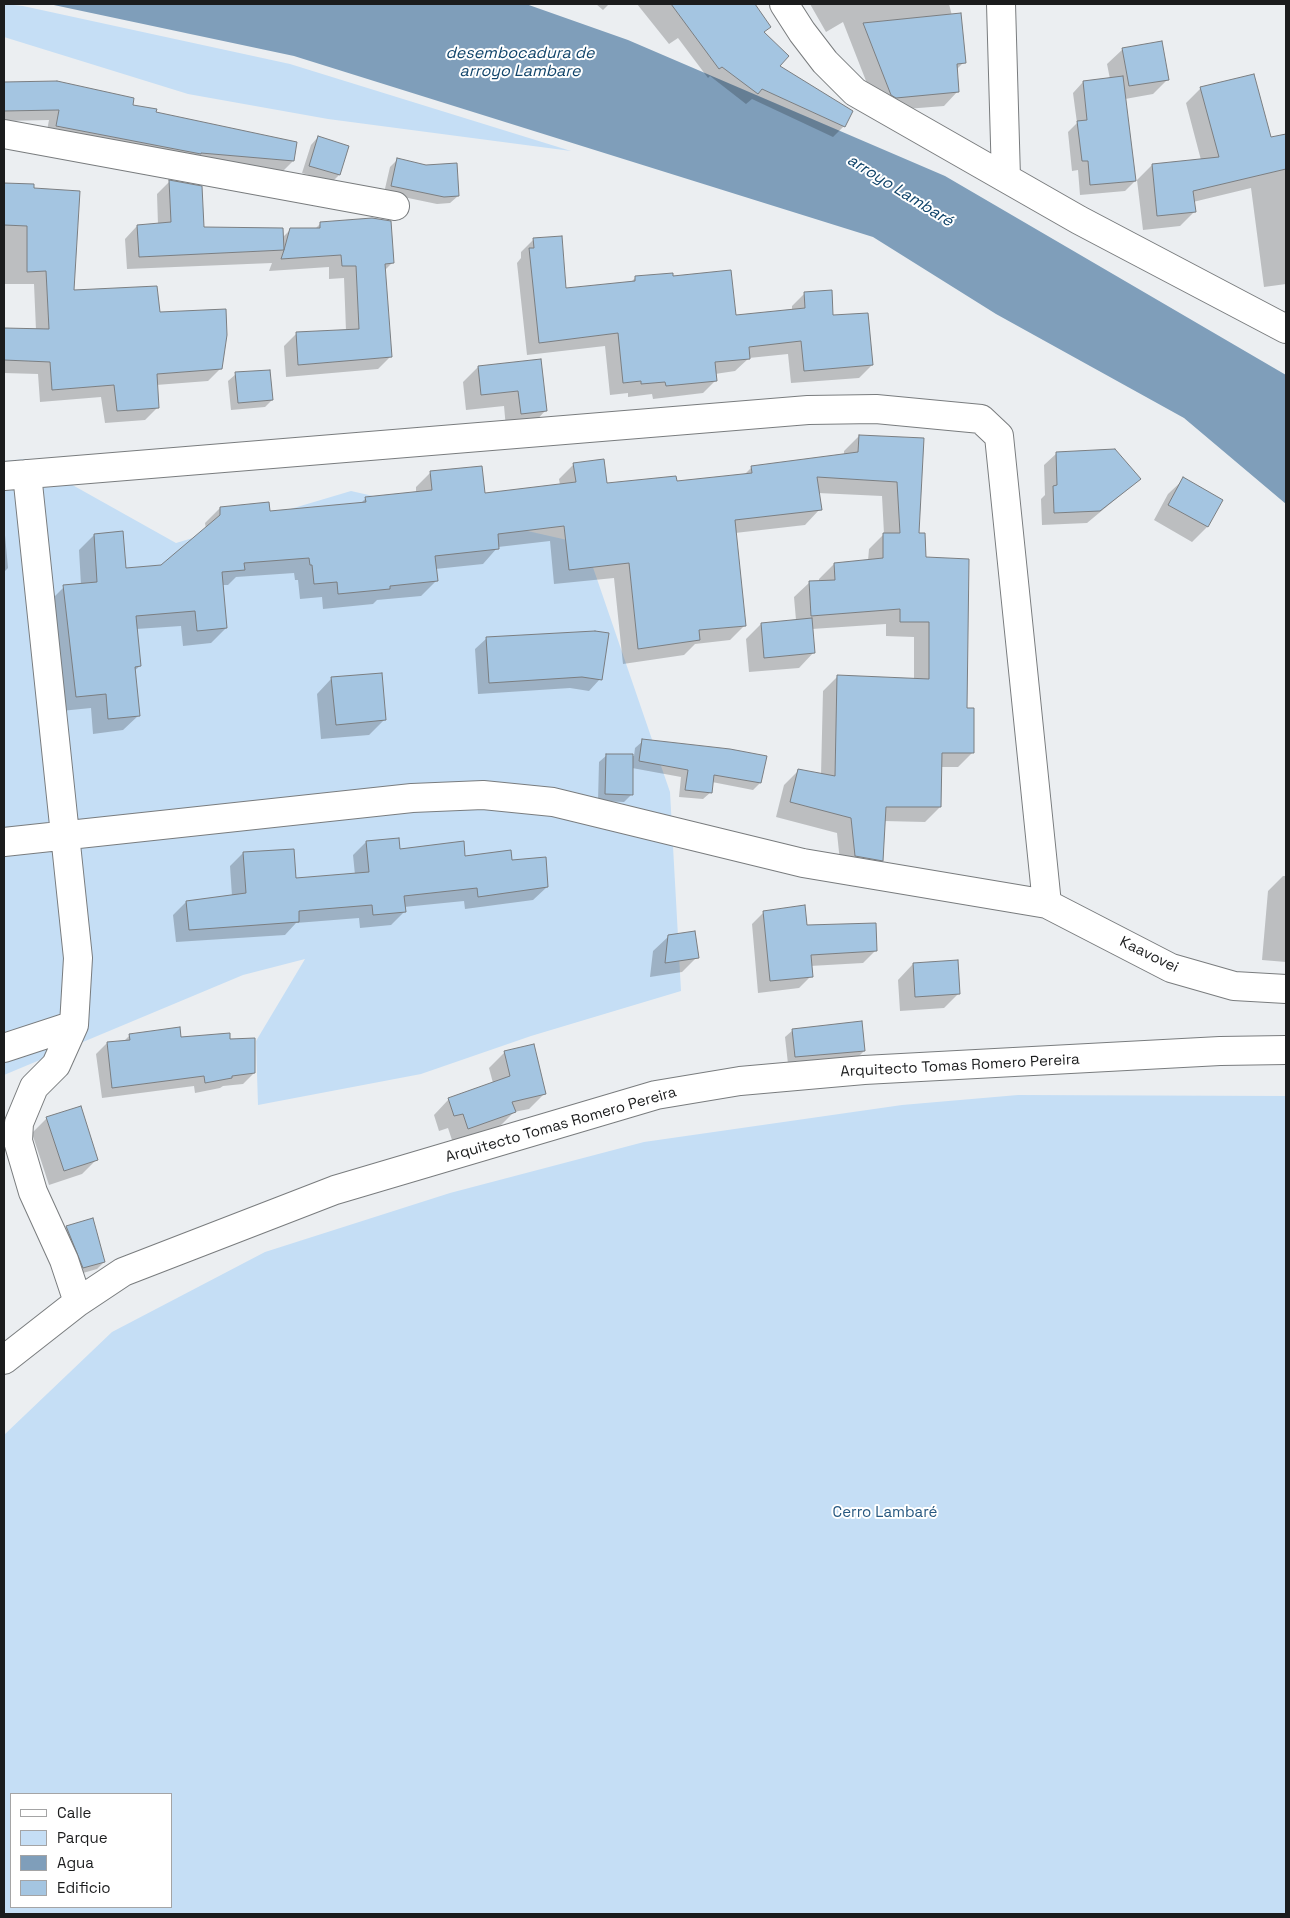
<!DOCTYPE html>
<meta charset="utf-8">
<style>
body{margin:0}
#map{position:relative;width:1290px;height:1918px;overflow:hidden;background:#ebeef1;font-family:"Space Grotesk",sans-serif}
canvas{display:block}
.frame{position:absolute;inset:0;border:5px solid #1b1c1d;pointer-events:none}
.legend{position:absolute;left:10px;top:1793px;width:162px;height:115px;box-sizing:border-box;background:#fff;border:1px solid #a4a4a5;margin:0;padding:6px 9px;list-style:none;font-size:15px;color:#1b1c1d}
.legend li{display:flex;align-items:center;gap:10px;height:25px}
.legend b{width:25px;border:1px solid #a4a4a5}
</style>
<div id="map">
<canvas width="1290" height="1918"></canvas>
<div class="frame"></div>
<ul class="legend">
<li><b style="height:6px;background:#fff"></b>Calle</li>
<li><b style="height:14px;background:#c5def5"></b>Parque</li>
<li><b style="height:14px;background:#7f9eba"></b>Agua</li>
<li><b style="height:14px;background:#a4c5e1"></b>Edificio</li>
</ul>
</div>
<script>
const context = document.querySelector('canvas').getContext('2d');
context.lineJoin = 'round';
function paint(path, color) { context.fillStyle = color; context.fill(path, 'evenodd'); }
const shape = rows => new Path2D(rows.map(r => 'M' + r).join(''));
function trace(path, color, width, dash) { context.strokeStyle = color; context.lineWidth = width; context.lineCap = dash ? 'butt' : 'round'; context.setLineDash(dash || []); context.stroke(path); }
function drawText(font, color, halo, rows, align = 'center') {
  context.font = font + ' "Space Grotesk",sans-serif'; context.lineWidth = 4; context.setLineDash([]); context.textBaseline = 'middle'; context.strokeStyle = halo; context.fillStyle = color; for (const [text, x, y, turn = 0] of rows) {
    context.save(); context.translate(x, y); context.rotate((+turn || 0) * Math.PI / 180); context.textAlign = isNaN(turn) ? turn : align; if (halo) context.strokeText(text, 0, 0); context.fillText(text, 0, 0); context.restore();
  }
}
paint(shape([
 [4,4,23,6,290,64,571,151,328,119,188,94,4,37],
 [26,459,176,543,351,491,585,544,670,792,681,991,531,1036,421,1074,258,1105,256,1041,305,959,243,975,4,1075,4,461],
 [1018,1095,1286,1096,1286,1914,4,1914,4,1435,112,1332,265,1252,450,1193,644,1142,902,1105],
 [11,1794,171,1794,171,1907,11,1907]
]), '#c5def5');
paint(shape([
 [49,4,526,4,628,40,945,176,1286,375,1286,504,1184,418,996,314,873,237,294,56]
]), '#7f9eba');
paint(shape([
 [596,4,609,4,603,10],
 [637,4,749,4,769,27,763,33,778,66,844,126,833,137,752,99,746,104,710,76,708,78,678,38,669,44],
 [810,4,949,4,964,62,956,70,958,91,944,106,881,111,877,109,843,22,826,32],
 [1123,49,1168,79,1153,94,1125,99,1135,181,1125,191,1080,195,1078,170,1072,171,1068,132,1077,123,1073,93,1083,82,1110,79,1107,64],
 [57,83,155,113,293,161,282,172,46,136,49,120,4,121,4,84],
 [1201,88,1270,138,1286,135,1286,284,1264,287,1251,188,1193,202,1194,212,1180,226,1143,230,1137,180,1152,165,1201,160,1186,103],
 [318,137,347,146,339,175,332,182,302,173,311,145],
 [397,160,458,196,450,203,437,204,384,193,390,167],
 [169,182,203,228,282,238,291,229,314,230,320,224,392,263,384,271,391,356,378,369,286,377,284,346,297,333,346,331,344,278,329,279,329,267,269,271,272,263,127,269,125,239,137,226,158,225,157,194],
 [4,184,33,185,72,292,158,313,221,368,208,381,156,385,158,407,145,420,105,423,101,397,40,402,38,374,4,373,4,329,36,330,34,284,4,284],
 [534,239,565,290,630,283,636,277,672,277,735,316,792,310,792,306,805,293,832,316,872,365,859,378,791,383,788,354,749,358,735,371,715,374,716,380,703,393,653,399,652,394,628,397,628,393,610,395,605,346,527,355,517,263,521,258,521,252],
 [540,360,546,410,531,426,506,428,504,406,466,410,463,382,478,367],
 [236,374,272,400,265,407,231,410,228,381],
 [859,436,923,439,918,534,966,709,973,752,958,767,941,767,940,807,925,822,884,821,882,860,867,875,841,871,837,833,776,817,784,785,799,770,821,775,823,691,838,676,914,680,914,637,886,636,886,624,812,629,814,652,799,668,749,672,746,639,761,624,796,620,794,597,810,582,819,582,819,579,834,564,868,561,869,549,884,534,882,496,818,493,820,509,805,525,735,533,745,625,730,640,695,644,684,655,623,664,614,578,554,584,550,541,498,547,483,564,435,569,436,581,421,596,377,600,373,604,323,609,322,597,300,599,298,580,295,580,294,573,236,577,228,585,222,585,226,628,211,643,183,646,181,626,136,629,140,666,134,671,139,715,123,730,93,734,91,708,61,711,49,602,64,587,81,585,79,550,94,535,125,570,162,566,206,529,205,523,220,508,269,512,360,504,366,498,416,493,416,487,431,472,484,494,560,485,559,479,574,464,606,484,676,482,744,475,752,467,844,455,844,451],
 [1057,453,1140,479,1087,523,1042,525,1041,499,1045,495,1044,465],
 [1184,479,1222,500,1207,527,1192,542,1154,520,1168,494],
 [4,524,8,568,4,572],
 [487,638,600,679,589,691,570,688,478,694,475,649],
 [332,678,384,720,369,735,321,739,317,694],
 [643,741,760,783,753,790,712,782,711,792,703,799,679,797,681,777,632,768,631,795,624,802,598,801,599,762,607,755,634,756,635,748],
 [366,842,399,850,511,861,547,887,533,900,465,909,464,901,404,907,405,911,391,925,360,928,359,918,296,923,285,935,176,942,173,915,186,902,232,896,230,866,243,853,295,880,355,875,353,855],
 [1283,876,1286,876,1286,962,1262,960,1268,891],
 [764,912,806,927,875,951,863,963,810,966,811,976,799,988,758,993,752,924],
 [669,936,697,957,682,972,650,977,653,951],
 [913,964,959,993,944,1008,900,1011,898,980],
 [793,1030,864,1051,857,1058,788,1064,785,1037],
 [130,1035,229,1040,254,1073,243,1084,223,1086,220,1088,195,1093,194,1086,102,1098,96,1054,107,1043,123,1042],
 [505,1052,544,1094,529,1109,514,1112,499,1127,453,1143,448,1128,439,1131,434,1115,449,1099,493,1083,489,1068],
 [47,1118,97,1159,82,1174,49,1185,32,1133],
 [67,1227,104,1262,97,1269,76,1275,60,1234]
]), '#0003');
const building = shape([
 [671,4,755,4,771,27,764,32,789,56,780,66,853,111,845,127,762,89,758,94,722,67,719,69,671,4],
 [961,13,966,63,957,64,959,92,896,98,891,95,863,23,961,13],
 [1162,41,1169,80,1129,86,1122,48,1162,41],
 [1254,74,1271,137,1286,134,1286,169,1193,191,1196,212,1157,216,1152,164,1219,157,1200,87,1254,74],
 [1123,76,1136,181,1090,185,1088,161,1082,161,1077,121,1087,120,1083,81,1123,76],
 [57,81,134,98,133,105,157,109,156,112,297,142,294,161,201,153,201,154,56,126,59,110,4,111,4,82,57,81],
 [318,136,349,146,340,175,309,166,318,136],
 [397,158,426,165,457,163,459,196,444,197,391,186,397,158],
 [169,180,202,186,204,227,283,228,284,250,290,228,320,228,320,222,372,218,391,221,394,263,385,264,392,357,298,365,296,332,359,329,356,266,342,266,341,255,281,259,284,250,139,257,137,225,171,222,169,180],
 [4,183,34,184,34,188,80,191,74,290,157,286,160,312,226,309,227,335,222,369,157,374,159,408,117,411,114,385,52,390,50,362,4,360,4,328,49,329,46,271,27,272,27,226,4,225,4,183],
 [562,236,566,288,635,281,635,276,673,273,673,276,731,270,736,315,805,308,804,292,832,290,833,315,868,313,873,365,804,371,801,341,749,347,750,359,715,362,717,381,666,386,665,382,641,384,641,381,623,383,618,333,539,343,529,248,534,248,533,238,562,236],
 [541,359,547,411,521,414,518,391,481,395,478,366,541,359],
 [270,370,273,400,238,403,235,372,270,370],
 [859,435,924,438,919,533,925,533,926,557,969,559,967,708,974,708,974,753,942,753,941,807,886,807,883,861,855,856,851,818,790,802,798,769,835,776,837,675,929,679,929,622,900,622,900,609,811,616,809,581,835,580,834,563,883,558,883,533,900,533,897,482,817,477,822,510,735,520,746,626,699,630,700,640,638,649,629,563,569,570,564,526,498,534,499,549,435,556,438,581,390,586,390,589,338,594,337,582,314,584,312,565,310,565,309,558,244,563,245,570,222,572,227,628,197,631,195,611,136,616,141,666,135,667,140,716,108,719,106,694,76,697,63,585,97,582,94,534,123,531,126,568,161,565,220,515,220,507,269,502,270,511,366,502,365,497,432,490,430,471,482,466,485,493,576,482,573,463,604,459,607,483,676,476,677,481,752,473,751,466,858,452,859,435],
 [1115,449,1141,479,1100,511,1054,513,1053,486,1057,485,1056,452,1115,449],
 [1183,477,1223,500,1208,527,1168,505,1183,477],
 [812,618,815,653,764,658,761,623,812,618],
 [595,631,609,633,602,680,582,677,489,683,486,637,595,631],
 [382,673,386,720,336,725,331,677,382,673],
 [642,739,730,749,767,756,761,783,714,775,712,793,685,790,688,770,639,761,642,739],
 [606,754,633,754,633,795,605,794,606,754],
 [399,838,400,849,464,841,465,856,511,850,512,860,546,857,548,887,478,897,477,888,404,896,406,912,373,915,372,905,299,911,299,922,189,930,186,901,246,893,243,852,294,849,296,878,369,872,366,841,399,838],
 [805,905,807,925,876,923,877,951,811,955,813,977,770,981,763,911,805,905],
 [695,931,699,958,665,963,668,935,695,931],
 [958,960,960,994,915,997,913,963,958,960],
 [862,1021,865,1051,795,1057,792,1029,862,1021],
 [180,1027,181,1037,230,1033,230,1039,255,1038,255,1073,232,1076,232,1078,205,1083,204,1076,112,1088,107,1042,130,1040,129,1034,180,1027],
 [534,1044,546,1094,512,1102,516,1112,468,1129,463,1114,454,1116,448,1098,510,1076,504,1051,534,1044],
 [81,1106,98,1160,64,1171,46,1117,81,1106],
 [93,1218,105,1262,83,1268,66,1226,93,1218]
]);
paint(building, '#a4c5e1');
trace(building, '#7b7e81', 1);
const minor = shape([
 [784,4,802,32,825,62,855,92,1079,220,1286,329],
 [1001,4,1006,178],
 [4,134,395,206],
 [27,474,78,958,74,1025,56,1065,34,1087,19,1123,18,1141,33,1192,64,1260,78,1302],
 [4,476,808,410,876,409,981,419,999,436,1047,904],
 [4,842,412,798,483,795,553,802,803,863,1047,904,1171,968,1234,986,1286,989],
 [4,1048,74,1025],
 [4,1360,78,1302,123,1272,335,1190,656,1095,740,1081,864,1070,1220,1051,1286,1050]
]);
trace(minor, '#797c7e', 30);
trace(minor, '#fff', 28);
drawText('15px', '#1b1c1d', '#fff', [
 ["Kaavovei",1149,955,26],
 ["Arquitecto Tomas Romero Pereira",960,1066,-3],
 ["Arquitecto Tomas Romero Pereira",561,1125,-16]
]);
drawText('15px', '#275880', '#fff', [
 ["Cerro Lambaré",885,1513]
]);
drawText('italic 16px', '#10446a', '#fff', [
 ["desembocadura de",520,54],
 ["arroyo Lambare",520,72],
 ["arroyo Lambaré",900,191,32]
]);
</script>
